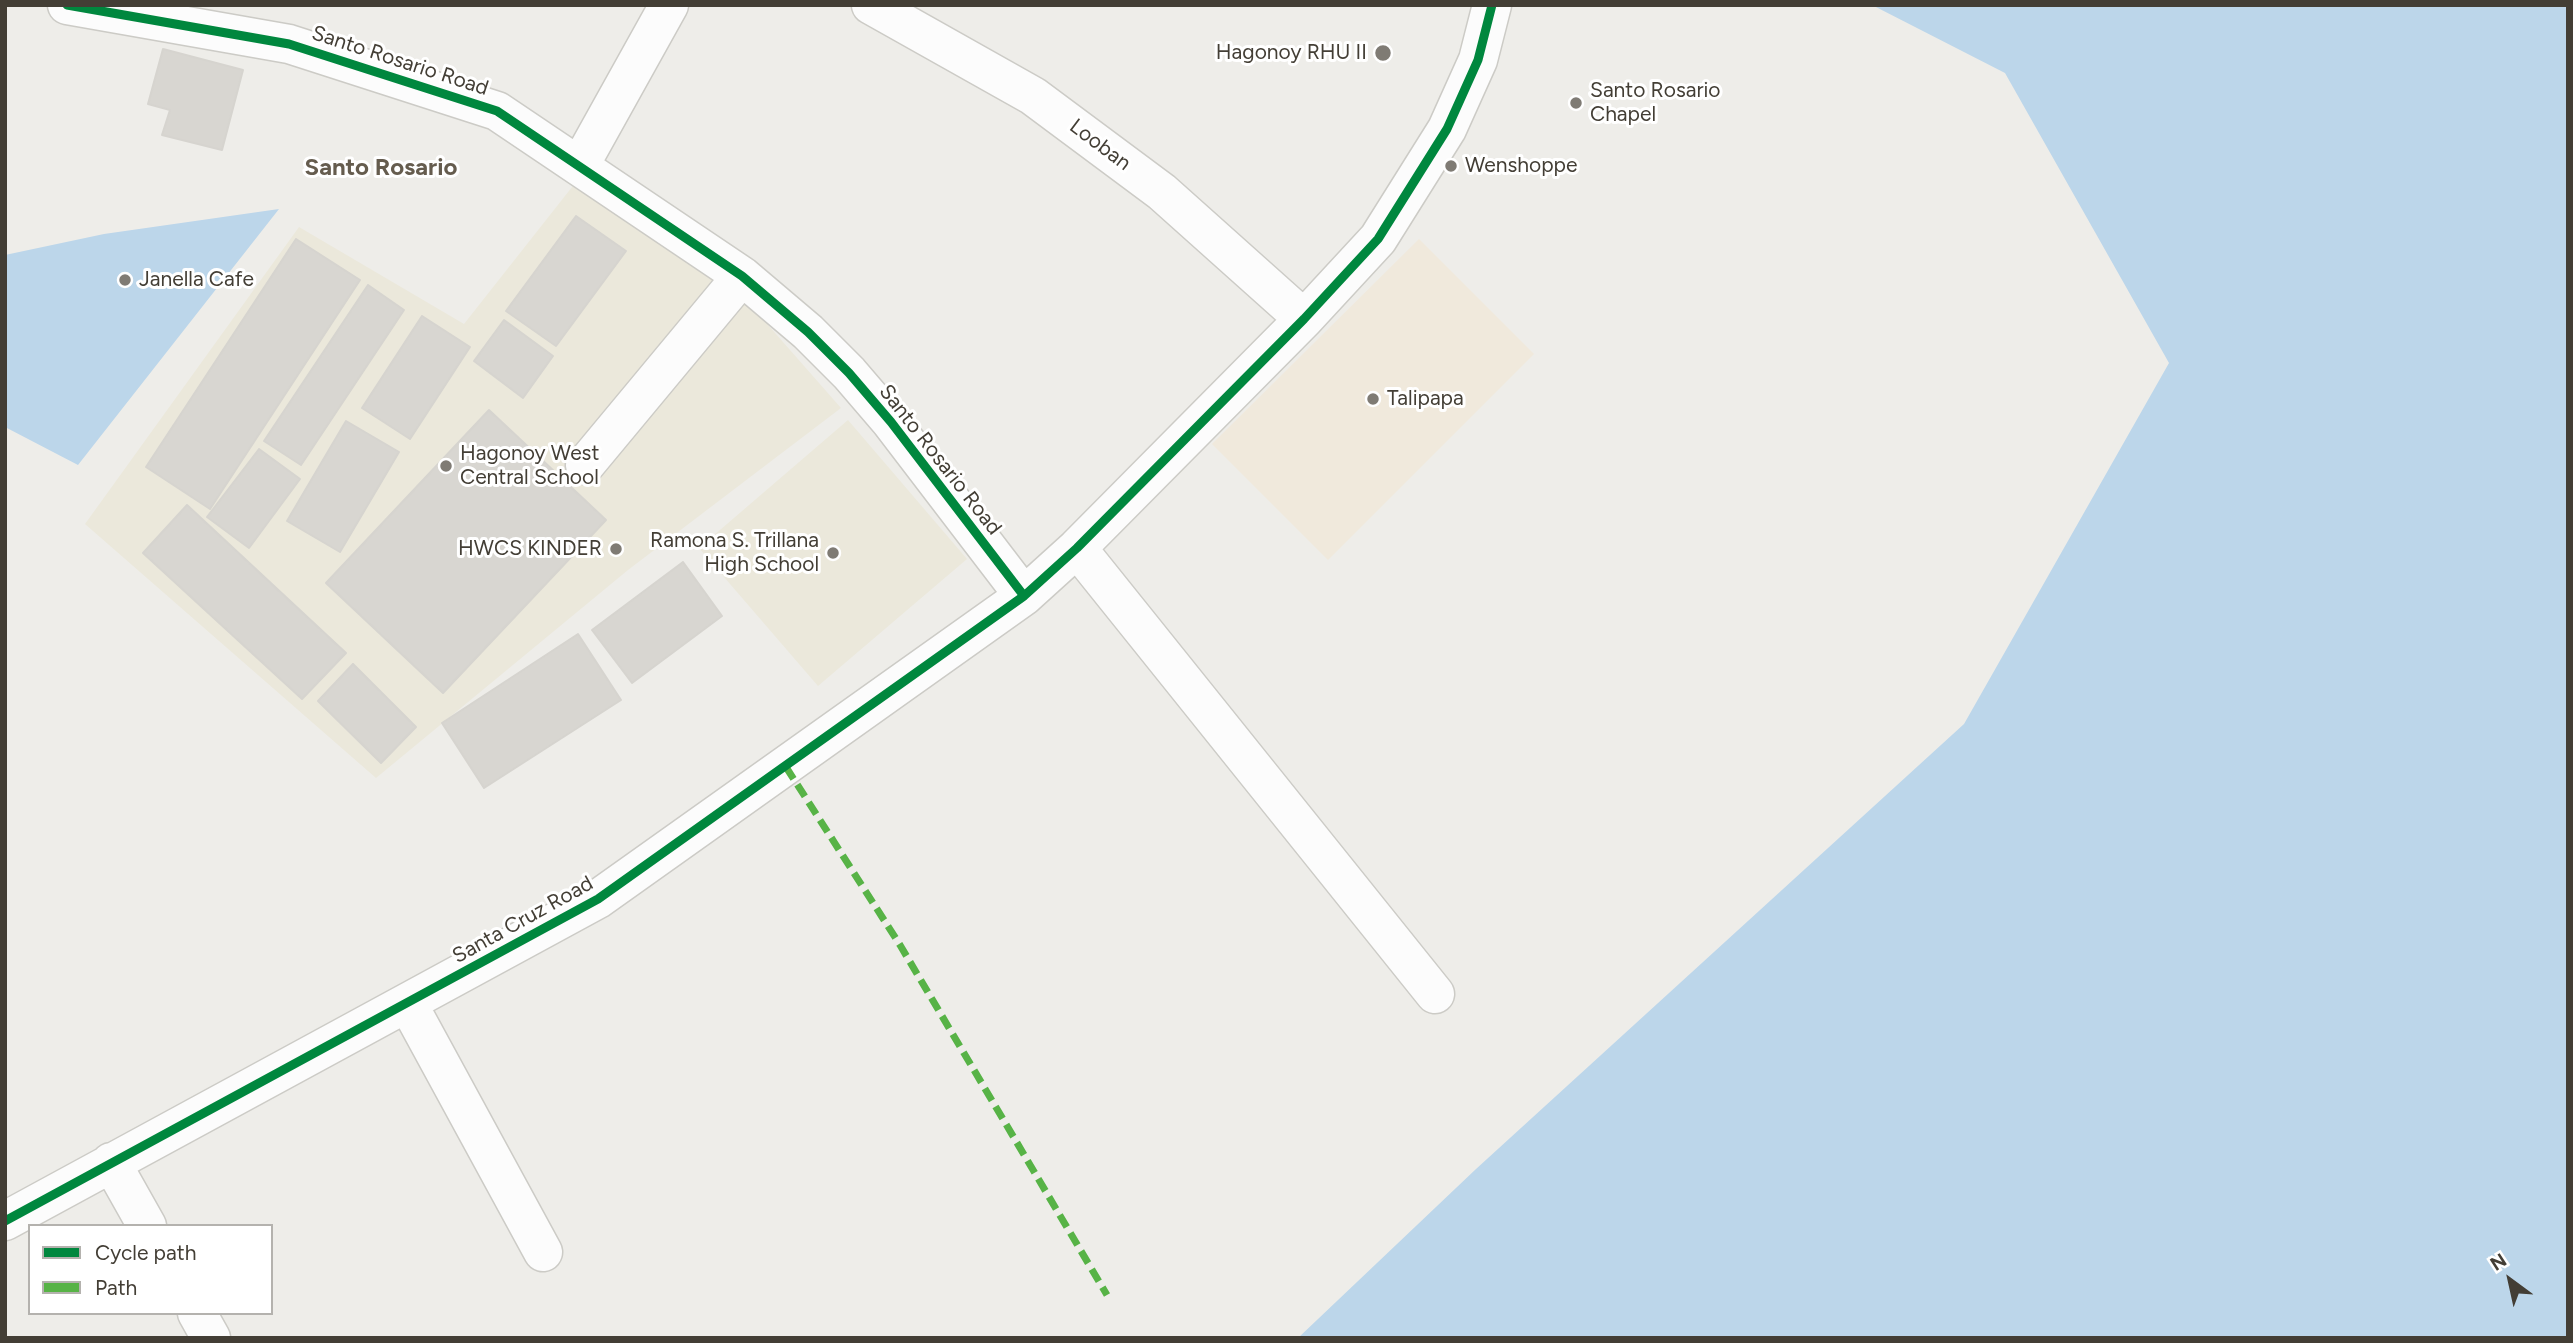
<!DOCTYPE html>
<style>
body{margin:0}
#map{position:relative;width:2573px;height:1343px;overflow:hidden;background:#eeede9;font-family:Figtree,sans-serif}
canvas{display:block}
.frame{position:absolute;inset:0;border:7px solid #433e35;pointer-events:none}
.legend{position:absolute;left:28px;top:1224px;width:245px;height:91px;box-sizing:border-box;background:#fff;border:2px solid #b4b2ae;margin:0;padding:9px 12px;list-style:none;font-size:21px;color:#433e35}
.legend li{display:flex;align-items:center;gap:14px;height:35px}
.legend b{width:35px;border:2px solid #b4b2ae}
.north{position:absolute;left:2475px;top:1245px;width:70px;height:70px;-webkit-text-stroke:5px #fff;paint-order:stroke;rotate:327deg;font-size:19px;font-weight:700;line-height:28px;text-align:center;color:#433e35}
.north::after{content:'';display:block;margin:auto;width:24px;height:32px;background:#433e35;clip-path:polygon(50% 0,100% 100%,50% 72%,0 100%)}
</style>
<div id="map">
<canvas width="2573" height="1343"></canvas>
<div class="frame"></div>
<ul class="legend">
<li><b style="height:9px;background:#00873e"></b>Cycle path</li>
<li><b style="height:9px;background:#57b346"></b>Path</li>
</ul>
<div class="north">N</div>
</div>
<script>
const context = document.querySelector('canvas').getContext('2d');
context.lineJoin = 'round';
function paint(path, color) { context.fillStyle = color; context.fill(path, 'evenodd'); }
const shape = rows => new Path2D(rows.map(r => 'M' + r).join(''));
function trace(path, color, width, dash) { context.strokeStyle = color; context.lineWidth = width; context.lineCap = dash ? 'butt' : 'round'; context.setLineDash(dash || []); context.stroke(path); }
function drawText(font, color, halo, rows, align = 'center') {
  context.font = font + ' Figtree,sans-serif'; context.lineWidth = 6; context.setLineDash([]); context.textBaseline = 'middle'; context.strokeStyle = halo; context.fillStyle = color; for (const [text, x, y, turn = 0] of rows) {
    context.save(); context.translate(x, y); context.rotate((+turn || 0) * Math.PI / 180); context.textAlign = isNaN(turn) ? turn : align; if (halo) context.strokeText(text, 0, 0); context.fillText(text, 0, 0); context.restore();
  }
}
paint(shape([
 [1419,239,1534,354,1328,560,1212,444]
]), '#f0e9dc');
paint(shape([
 [576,182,647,229,761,317,841,408,628,570,376,778,85,524,299,227,464,324],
 [848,420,967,559,818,686,699,548]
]), '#ebe8db');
paint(shape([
 [1872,5,2568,5,2568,1338,1298,1338,1476,1169,1964,724,2169,363,2005,73],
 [279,209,78,465,5,427,5,255,104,234]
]), '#bcd6ea');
const building = shape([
 [163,49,243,70,222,150,162,135,170,110,148,104,163,49],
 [576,216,626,251,556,346,506,311,576,216],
 [296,239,360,280,210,509,146,467,296,239],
 [368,285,404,310,301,465,264,441,368,285],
 [422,316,470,347,410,439,362,408,422,316],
 [504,320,553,356,523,398,474,361,504,320],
 [489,410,606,520,443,693,326,583,489,410],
 [346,421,399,452,340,552,287,521,346,421],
 [259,449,300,479,249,548,207,517,259,449],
 [187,505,346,653,302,699,143,553,187,505],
 [683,562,722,616,632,683,592,630,683,562],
 [578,634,621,700,484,788,442,723,578,634],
 [353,664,416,727,381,763,318,701,353,664]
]);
paint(building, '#d8d6d1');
trace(building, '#d6d4cf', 2);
const minor = shape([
 [67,5,289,44,497,111,742,276,808,332,849,373,891,422,1024,596],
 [871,5,1033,96,1162,192,1304,319],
 [580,165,669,5],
 [585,465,742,276],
 [1077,548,1435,994],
 [408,1004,543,1252],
 [111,1162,147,1226],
 [5,1221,598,899,1024,596,1077,548,1304,319,1378,239,1447,129,1478,60,1492,5],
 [197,1313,211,1338]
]);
trace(minor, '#cccbc6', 41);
trace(minor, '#fcfcfc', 38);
trace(shape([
 [786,767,900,945,1107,1295]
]), '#57b346', 7, [14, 7]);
trace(shape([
 [67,5,289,44,497,111,742,276,808,332,849,373,891,422,1024,596],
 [5,1221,598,899,1024,596,1077,548,1304,319,1378,239,1447,129,1478,60,1492,5]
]), '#00873e', 9);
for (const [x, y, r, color] of [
 [1383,53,9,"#7f7b74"],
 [1576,103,7,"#7f7b74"],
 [1451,166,7,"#7f7b74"],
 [125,280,7,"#7f7b74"],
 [1373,399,7,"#7f7b74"],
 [446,466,7,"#7f7b74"],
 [616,549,7,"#7f7b74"],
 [833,553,7,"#7f7b74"]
]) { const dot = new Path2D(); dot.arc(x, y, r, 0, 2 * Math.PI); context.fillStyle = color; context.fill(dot); trace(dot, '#fff', 2.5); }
drawText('21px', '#433e35', '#fff', [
 ["Hagonoy RHU II",1367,53,"right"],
 ["Santo Rosario",1590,91],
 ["Chapel",1590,115],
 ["Wenshoppe",1465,166],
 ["Janella Cafe",139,280],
 ["Talipapa",1387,399],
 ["Hagonoy West",460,454],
 ["Central School",460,478],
 ["Ramona S. Trillana",819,541,"right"],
 ["High School",819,565,"right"],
 ["HWCS KINDER",602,549,"right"]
], 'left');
drawText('21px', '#433e35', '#fff', [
 ["Santo Rosario Road",400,61,18],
 ["Looban",1100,145,37],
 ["Santo Rosario Road",940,460,52],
 ["Santa Cruz Road",523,920,-29]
]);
drawText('bold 24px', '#655c4e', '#fff', [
 ["Santo Rosario",381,168]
]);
</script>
